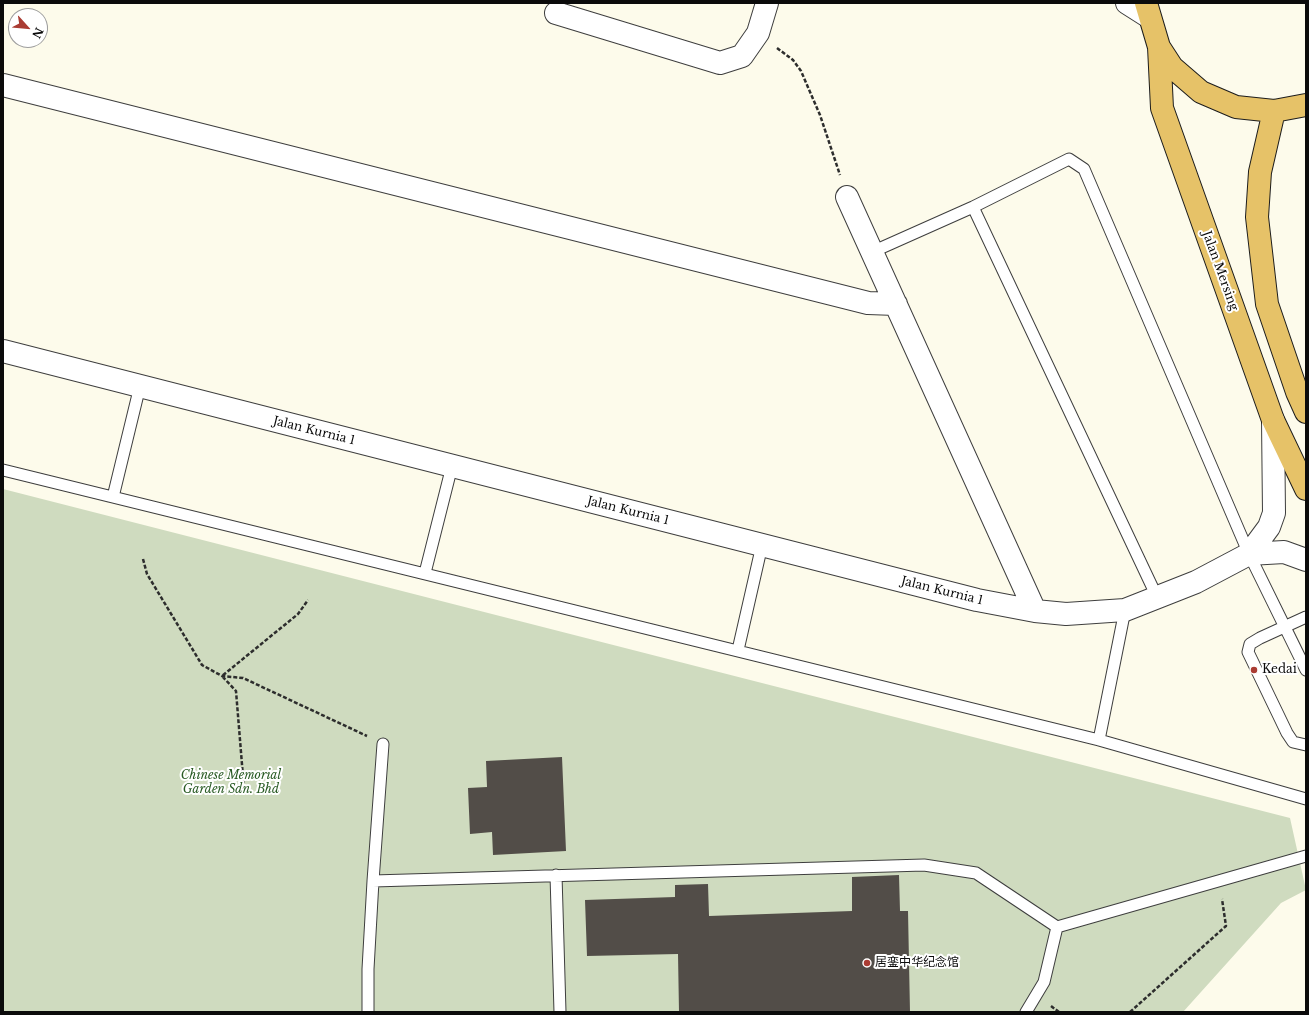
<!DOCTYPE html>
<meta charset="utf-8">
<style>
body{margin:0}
#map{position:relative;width:1309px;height:1015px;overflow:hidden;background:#fdfbeb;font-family:"Libre Baskerville",serif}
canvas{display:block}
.frame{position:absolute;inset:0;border:4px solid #0b0b0b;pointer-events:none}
.north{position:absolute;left:8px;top:8px;width:40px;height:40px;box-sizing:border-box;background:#fff;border:1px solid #9d9d9d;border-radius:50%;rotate:117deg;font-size:11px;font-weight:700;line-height:16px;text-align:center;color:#0b0b0b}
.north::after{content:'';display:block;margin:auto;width:14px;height:18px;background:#aa3c33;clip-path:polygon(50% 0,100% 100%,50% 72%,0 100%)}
</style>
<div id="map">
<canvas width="1309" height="1015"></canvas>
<div class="frame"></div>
<div class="north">N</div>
</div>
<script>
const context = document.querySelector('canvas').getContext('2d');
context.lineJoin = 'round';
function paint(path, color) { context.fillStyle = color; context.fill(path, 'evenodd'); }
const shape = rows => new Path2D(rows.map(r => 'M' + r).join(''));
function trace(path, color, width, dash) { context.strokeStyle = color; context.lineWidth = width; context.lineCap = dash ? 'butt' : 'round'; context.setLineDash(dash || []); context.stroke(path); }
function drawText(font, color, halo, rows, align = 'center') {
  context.font = font + ' "Libre Baskerville","Noto Sans SC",serif'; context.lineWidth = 4; context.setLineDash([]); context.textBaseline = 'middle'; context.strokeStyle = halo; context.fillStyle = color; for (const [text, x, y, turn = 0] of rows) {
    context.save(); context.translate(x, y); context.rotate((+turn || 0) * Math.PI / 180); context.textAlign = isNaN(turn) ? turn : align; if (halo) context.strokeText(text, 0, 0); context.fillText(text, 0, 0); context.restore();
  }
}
paint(shape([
 [3,489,1290,818,1306,890,1281,903,1183,1012,3,1012]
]), '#cfdbbf');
paint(shape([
 [562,757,566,851,493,855,492,832,470,834,468,788,487,787,486,761],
 [899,875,900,911,908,911,910,1012,679,1012,678,954,587,956,585,900,675,897,675,885,708,884,709,916,852,911,852,877]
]), '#524d48');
const service = shape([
 [973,207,1157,597],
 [872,252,973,207,1069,159,1084,169,1249,554,1306,670],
 [3,470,1099,740,1306,799],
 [113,497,140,386],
 [425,573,452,466],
 [1306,617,1260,638,1250,644,1248,652,1287,733,1293,742,1306,745],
 [738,650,762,545],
 [1099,740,1125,610],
 [556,875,560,1012],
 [373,881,383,744],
 [1057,927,1306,856],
 [368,1012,368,969,373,881,924,865,976,873,1057,927],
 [1026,1012,1044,982,1057,927]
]);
const minor = shape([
 [556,13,720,63,742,56,758,33,767,3],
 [3,85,868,303,896,304],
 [847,197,1035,611],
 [3,351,977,600,1035,611,1066,614,1125,610,1196,582,1249,554,1269,527,1274,513,1273,420],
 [1249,554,1284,552,1306,560]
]);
const tertiary = shape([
 [1127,3,1149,17]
]);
const trunk = shape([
 [1146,3,1159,47,1172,67,1201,92,1236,107,1274,111,1306,105],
 [1159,47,1162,108,1273,420,1306,489],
 [1274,111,1260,172,1257,217,1267,304,1297,392,1306,412]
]);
trace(service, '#3e3e3e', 13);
trace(minor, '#3e3e3e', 24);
trace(tertiary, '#3e3e3e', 24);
trace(trunk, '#1c1c1c', 24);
trace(shape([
 [777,48,793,60,801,71,820,115,840,175],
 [143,559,147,574,202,665,222,676,243,678,367,736],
 [244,789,236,691,222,676,298,614,308,600],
 [1051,1006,1059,1012],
 [1130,1012,1226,926,1222,899]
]), '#2d2d2d', 2.5, [4, 2]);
trace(service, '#fff', 11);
trace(minor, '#fff', 22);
trace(tertiary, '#fff', 22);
trace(trunk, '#e6c268', 22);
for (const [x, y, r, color] of [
 [1254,670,4,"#aa3c33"],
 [867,963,4,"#aa3c33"]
]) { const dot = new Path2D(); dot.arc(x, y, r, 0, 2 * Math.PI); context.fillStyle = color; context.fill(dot); trace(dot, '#fff', 1.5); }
drawText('12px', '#0b0b0b', '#fff', [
 ["Jalan Mersing",1220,271,70],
 ["Jalan Kurnia 1",314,431,14],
 ["Jalan Kurnia 1",628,511,14],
 ["Jalan Kurnia 1",942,591,14]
]);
drawText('12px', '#0b0b0b', '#fff', [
 ["Kedai",1262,670],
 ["居銮中华纪念馆",875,963]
], 'left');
drawText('italic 12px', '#285a23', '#fff', [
 ["Chinese Memorial",231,776],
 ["Garden Sdn. Bhd",231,790]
]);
</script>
